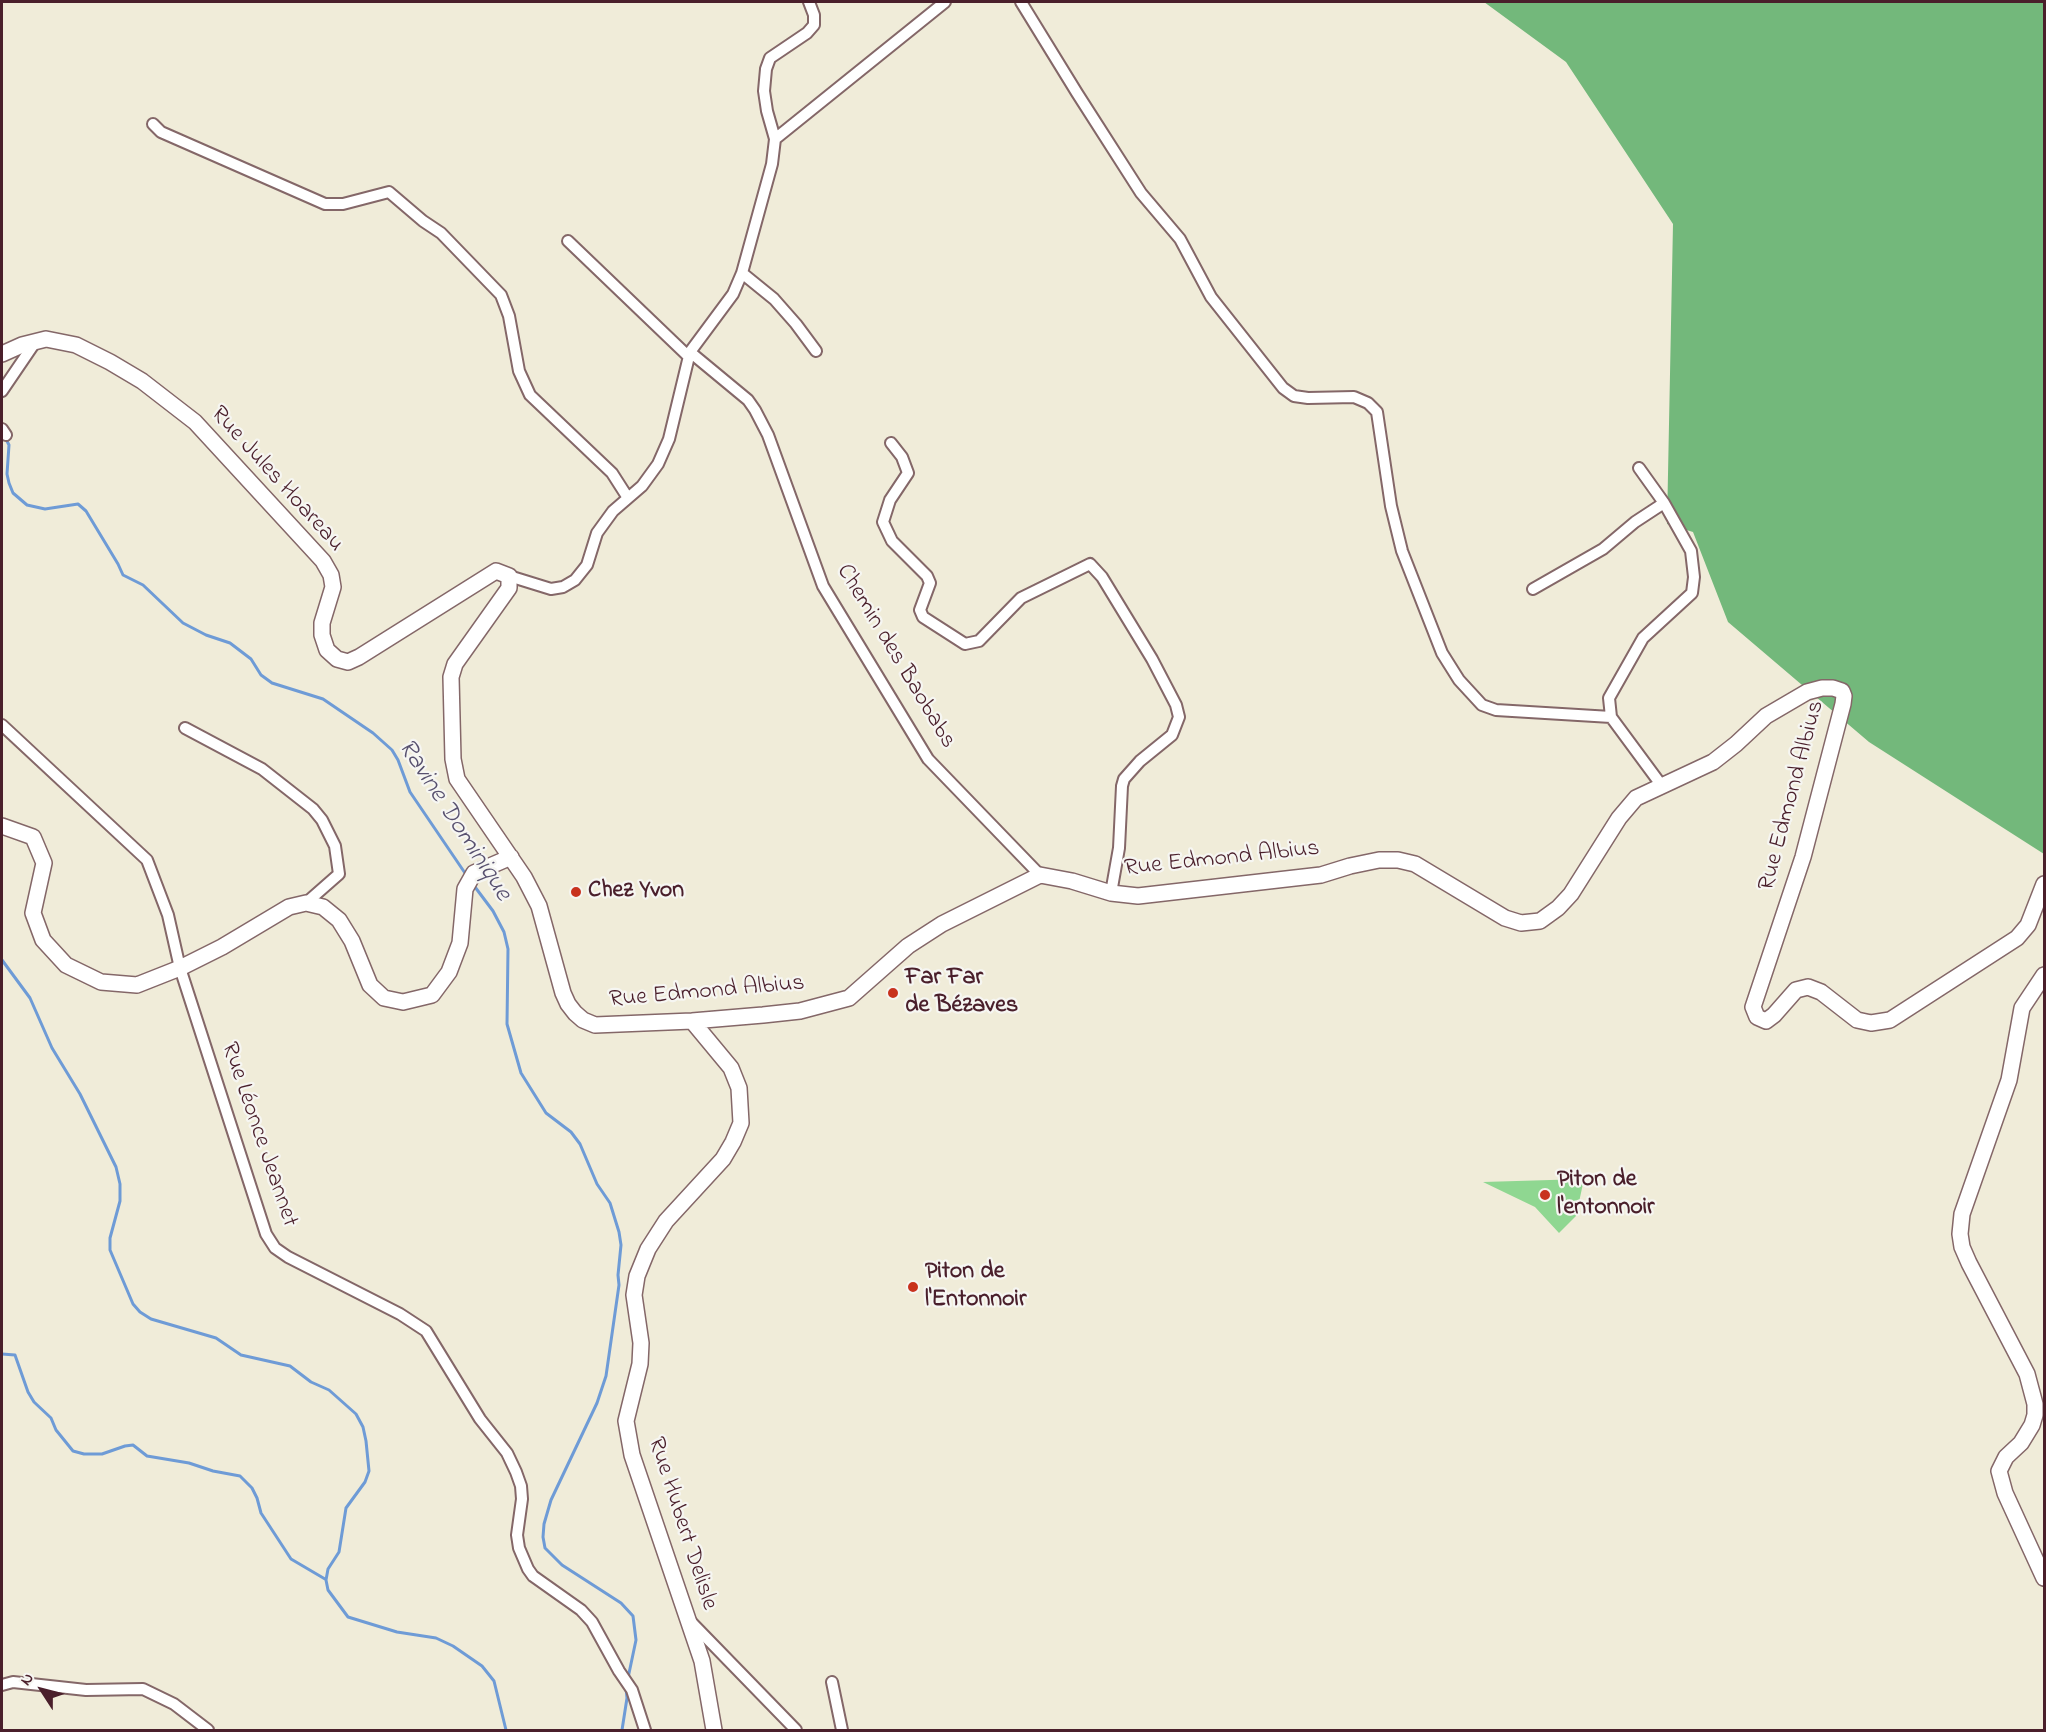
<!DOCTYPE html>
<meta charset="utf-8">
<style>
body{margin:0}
#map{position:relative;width:2046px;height:1732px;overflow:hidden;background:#f0ecd9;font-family:"Indie Flower",sans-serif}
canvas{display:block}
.frame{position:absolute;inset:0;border:3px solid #4a1f2b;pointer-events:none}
.north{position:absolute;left:12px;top:1660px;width:60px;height:60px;-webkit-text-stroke:4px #f6f6f2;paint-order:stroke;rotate:306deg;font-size:16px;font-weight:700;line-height:24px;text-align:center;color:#4a1f2b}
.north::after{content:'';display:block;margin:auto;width:21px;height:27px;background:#4a1f2b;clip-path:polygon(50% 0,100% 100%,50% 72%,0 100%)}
</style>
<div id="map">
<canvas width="2046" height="1732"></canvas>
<div class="frame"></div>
<div class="north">N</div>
</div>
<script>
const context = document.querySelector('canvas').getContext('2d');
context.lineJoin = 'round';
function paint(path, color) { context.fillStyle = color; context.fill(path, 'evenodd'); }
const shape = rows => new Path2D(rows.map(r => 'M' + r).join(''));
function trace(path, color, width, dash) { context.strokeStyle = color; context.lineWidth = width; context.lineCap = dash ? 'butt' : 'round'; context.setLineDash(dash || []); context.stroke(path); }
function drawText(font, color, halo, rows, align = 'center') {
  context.font = font + ' "Indie Flower",sans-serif'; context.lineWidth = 4.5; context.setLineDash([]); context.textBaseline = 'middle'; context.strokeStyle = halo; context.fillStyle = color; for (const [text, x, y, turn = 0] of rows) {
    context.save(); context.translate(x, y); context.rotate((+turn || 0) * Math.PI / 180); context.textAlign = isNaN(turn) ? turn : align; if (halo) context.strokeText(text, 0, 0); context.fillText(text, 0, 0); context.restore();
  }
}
paint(shape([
 [1584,1179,1576,1216,1559,1233,1535,1207,1483,1182]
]), '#8fd791');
paint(shape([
 [1484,2,2044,2,2044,854,1869,742,1728,622,1693,532,1667,524,1673,224,1566,62]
]), '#73b87b');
trace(shape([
 [6,439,9,445,7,474,9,483,13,493,27,505,45,509,78,504,86,511,118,564,123,575,143,585,183,623,206,635,230,643,251,659,261,675,272,683,323,699,373,733,392,750,398,760,410,792,467,876],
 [472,883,493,911,504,932,508,949,507,1024,521,1073,546,1113,571,1132,580,1144,597,1184,610,1203,619,1232,621,1245,618,1275,619,1285,606,1376,597,1403,551,1500,544,1524,543,1537,545,1548,562,1565,621,1603,633,1616,636,1640,628,1678],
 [2,960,30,998,52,1048,80,1094,116,1167,120,1184,120,1201,110,1238,110,1250,133,1304,140,1312,151,1319,216,1338,241,1355,290,1366,311,1382,329,1390,356,1414,363,1427,366,1441,369,1471,365,1482,346,1508,339,1552,328,1569,326,1580,328,1590,348,1617,397,1632,436,1638,453,1646,482,1666,494,1681,506,1730],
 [2,1354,15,1355,28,1392,34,1402,51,1418,56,1430,73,1451,84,1454,102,1454,125,1446,133,1445,147,1456,189,1463,213,1471,240,1476,252,1488,257,1498,261,1513,291,1559,325,1579],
 [622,1730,627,1698,626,1688]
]), '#6e9bd6', 3);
const street = shape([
 [1021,2,1077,93,1141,193,1180,239,1211,297,1283,388,1294,396,1308,398,1354,397,1368,403,1377,412,1391,506,1402,551,1442,653,1459,680,1482,705,1496,710,1611,717],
 [153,124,161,132,325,204,343,204,389,192,423,221,441,233,501,295,509,316,519,371,530,395,612,473,628,498],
 [775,139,945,2],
 [568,241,689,357],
 [742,273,774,299,796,324,816,351],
 [690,352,748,400,755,410,768,435,823,586,928,759,1040,875],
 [2,391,36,341],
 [2,429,6,435],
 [891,443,902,457,908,473,890,500,883,522,892,541,927,576,930,583,920,610,923,617,965,644,979,641,1021,598,1090,564,1102,577,1152,659,1176,705,1179,717,1172,735,1140,761,1124,779,1122,786,1119,848,1111,893],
 [1639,468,1664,503,1691,551,1694,577,1692,593,1643,638,1609,698,1611,717,1662,786],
 [509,576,551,589,563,587,575,580,587,565,597,533,613,511,642,486,658,464,669,439,690,352,733,294,742,273,772,164,775,139,767,111,764,91,766,69,770,58,807,33,814,25,814,15,809,2],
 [1533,589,1603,549,1635,522,1664,503],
 [2,725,147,860,168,915,180,968,266,1234,275,1248,288,1257,400,1314,426,1331,480,1419,507,1453,516,1472,521,1486,522,1499,517,1535,519,1548,528,1569,533,1576,581,1610,592,1622,619,1671,632,1690,645,1730],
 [185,728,262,769,313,809,322,820,335,846,339,874,306,903],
 [691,1622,796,1730],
 [832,1682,842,1730],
 [2,1685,13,1682,86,1690,143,1689,174,1704,208,1730]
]);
const secondary = shape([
 [2,354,22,345,46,339,76,345,110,362,142,381,195,422,323,561,331,575,333,587,322,623,322,635,327,650,337,659,348,662,359,657,496,571,509,576,509,588,455,664,451,677,453,759,457,779,524,877,539,906,563,993,568,1004,575,1013,583,1020,595,1025,692,1021,763,1015,800,1011,849,998,908,946,942,924,1040,875,1072,881,1111,893,1138,896,1321,875,1350,866,1379,860,1398,860,1415,864,1505,918,1521,923,1540,921,1558,908,1571,894,1619,818,1636,798,1713,762,1736,744,1766,716,1807,692,1822,688,1833,688,1842,691,1844,696,1843,704,1803,857,1753,1007,1757,1017,1766,1021,1774,1015,1796,990,1808,987,1821,992,1857,1020,1871,1023,1890,1020,2017,938,2028,925,2044,884],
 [2,826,33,837,44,863,33,913,43,940,66,965,101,982,137,985,180,968,222,947,289,907,306,903,323,907,339,920,352,941,370,985,384,998,403,1002,432,995,449,972,460,943,465,889,474,873,511,857],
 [2044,975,2022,1008,2009,1080,1962,1214,1960,1234,1962,1247,1969,1263,2027,1374,2035,1404,2035,1415,2032,1425,2021,1443,2006,1457,1999,1471,2005,1493,2044,1578],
 [692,1021,731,1068,739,1088,741,1123,733,1142,723,1159,666,1221,648,1249,637,1276,634,1295,641,1343,640,1364,626,1421,632,1455,702,1661,714,1730]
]);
trace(street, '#846768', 14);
trace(secondary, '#846768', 18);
trace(street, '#fff', 10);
trace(secondary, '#fff', 15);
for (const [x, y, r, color] of [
 [576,892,6,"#c8321e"],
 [893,993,6,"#c8321e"],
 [1545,1195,6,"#c8321e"],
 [913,1287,6,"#c8321e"]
]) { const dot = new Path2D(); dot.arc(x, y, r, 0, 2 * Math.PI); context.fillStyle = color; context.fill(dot); trace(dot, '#f6f6f2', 2); }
drawText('24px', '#4a1f2b', '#f6f6f2', [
 ["Rue Jules Hoareau",276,480,48],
 ["Chemin des Baobabs",895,657,59],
 ["Rue Edmond Albius",1793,796,-75],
 ["Rue Edmond Albius",1222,860,-6],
 ["Rue Edmond Albius",707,993,-5],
 ["Rue Léonce Jeannet",258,1135,71],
 ["Rue Hubert Delisle",681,1524,72]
]);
drawText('bold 24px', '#4a1f2b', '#f6f6f2', [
 ["Chez Yvon",588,892],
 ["Far Far",905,979],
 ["de Bézaves",905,1007],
 ["Piton de",1557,1181],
 ["l'entonnoir",1557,1209],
 ["Piton de",925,1273],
 ["l'Entonnoir",925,1301]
], 'left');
drawText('italic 26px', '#58516f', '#f6f6f2', [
 ["Ravine Dominique",453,821,57]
]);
</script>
